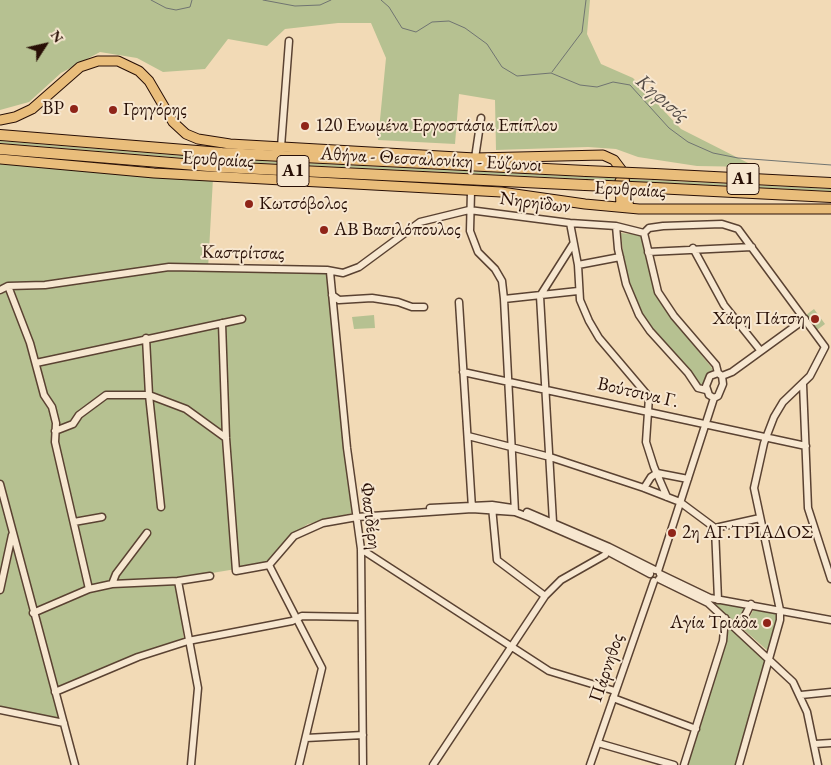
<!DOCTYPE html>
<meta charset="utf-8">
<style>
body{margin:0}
#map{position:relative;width:831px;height:765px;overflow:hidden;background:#f2dab6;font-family:"EB Garamond",serif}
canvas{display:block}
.north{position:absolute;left:20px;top:20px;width:50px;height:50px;-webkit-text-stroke:4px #f7e7d0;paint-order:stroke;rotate:55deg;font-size:14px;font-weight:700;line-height:20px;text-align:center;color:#280f06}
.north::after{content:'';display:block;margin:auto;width:18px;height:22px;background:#280f06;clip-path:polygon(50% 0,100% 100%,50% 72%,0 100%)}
</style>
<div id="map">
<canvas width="831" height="765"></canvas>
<div class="north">N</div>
</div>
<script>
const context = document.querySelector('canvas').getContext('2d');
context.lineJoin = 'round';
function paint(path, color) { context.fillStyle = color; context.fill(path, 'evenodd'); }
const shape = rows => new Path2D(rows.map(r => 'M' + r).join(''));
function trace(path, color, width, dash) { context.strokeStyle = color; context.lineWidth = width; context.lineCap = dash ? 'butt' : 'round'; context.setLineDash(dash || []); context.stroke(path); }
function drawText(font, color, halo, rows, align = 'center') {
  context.font = font + ' "EB Garamond",serif'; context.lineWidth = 4; context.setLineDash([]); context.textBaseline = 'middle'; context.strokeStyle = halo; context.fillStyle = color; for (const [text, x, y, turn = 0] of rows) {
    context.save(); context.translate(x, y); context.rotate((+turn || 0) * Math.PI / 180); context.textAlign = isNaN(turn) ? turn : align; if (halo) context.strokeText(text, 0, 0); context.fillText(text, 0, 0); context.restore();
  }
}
paint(shape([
 [0,0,590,0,587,34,601,64,633,78,681,129,756,167,697,166,638,157,616,149,588,147,496,150,495,100,459,94,455,144,378,140,386,58,371,23,338,23,285,29,267,46,228,39,205,69,163,72,137,58,100,52,61,73,29,102,0,110],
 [0,141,221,159,831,189,831,191,221,161,0,143],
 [0,164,213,178,208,269,327,273,352,513,308,524,291,535,266,564,176,579,184,639,117,662,87,677,53,689,60,721,0,709],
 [621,233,641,235,654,287,670,316,712,368,713,373,705,378,704,387,699,386,643,318,633,295,624,260],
 [814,309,825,324,817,330,806,315],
 [374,315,375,328,354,329,352,317],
 [714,601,747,606,737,626,713,604],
 [754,609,778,613,768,651,743,629],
 [730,626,766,661,737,765,687,765]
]), '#b6c191');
trace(shape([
 [151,0,166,8,176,10,190,7,192,0],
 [263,0,295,6,320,5,331,0],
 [381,0,389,7,402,28,416,32,432,22,449,21,465,28,487,44,502,67,517,76,551,73,580,85,597,87,613,82,630,85,669,128,688,142,713,153,738,158,831,165],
 [552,72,582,32,586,0]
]), '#707471', 1);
const minor = shape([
 [281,147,289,41],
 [475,158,481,118],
 [471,191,470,231,478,252,495,269,502,281,504,299,515,512],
 [570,223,578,265,580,300,589,321,599,338,649,397,646,442,654,467,667,497],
 [616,226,618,249,626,284,639,315,650,331,688,373,698,388,706,390],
 [644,233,649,228,663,226,722,224,738,229,825,347,810,376,783,402,774,417,764,443,754,488,780,610,780,620,739,765],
 [644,233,658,292,674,316,716,365,718,373],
 [693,248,724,305,760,350],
 [648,252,752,247],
 [578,265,620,257],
 [330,272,347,448,361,549,363,765],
 [8,286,30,343,44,395,52,407,56,423,55,442,89,589],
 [0,290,8,286,45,285,169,267,327,270,343,273,359,267,420,222,469,210,570,223,616,226,644,233],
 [332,295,339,300,372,298,398,302,412,307,424,307],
 [504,299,578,291],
 [459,302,472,508],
 [222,323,226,438,236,571,269,565],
 [146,338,149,395,161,507],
 [36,363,242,319],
 [463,372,806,446],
 [718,373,722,376,723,384,718,396,714,398,709,395,706,386,710,376,718,373],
 [722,376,732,372,805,319],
 [803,384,808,508,831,579],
 [55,431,73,424,79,415,106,395,149,395,186,409,226,438],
 [468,436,550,457,644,488,680,502,715,528],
 [0,484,75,765],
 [644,488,651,477,657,473,688,479],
 [492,507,497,560,545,596],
 [430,508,492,505,512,508],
 [527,512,609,547,655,570],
 [74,522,102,517],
 [553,522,540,296,573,244],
 [715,528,718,600],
 [715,528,760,518],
 [361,549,549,671,615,691],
 [269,565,294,536,323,523,357,517,472,509,515,512,531,518,607,551,650,574],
 [269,565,322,668,299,765],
 [658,571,714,398],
 [660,574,710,598,831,620],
 [659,579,708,603,793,682,807,712,818,765],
 [178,581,198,688,191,765],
 [112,584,116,574,147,533],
 [0,590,12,535],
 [33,613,89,589,112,584,178,581,210,576],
 [738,629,751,604],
 [55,692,138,657,188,641,292,621,302,616,360,617],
 [801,695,831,692],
 [613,698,696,729],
 [0,710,64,723],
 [306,738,363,735],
 [598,743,674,765],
 [815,744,831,743],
 [433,765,545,596,561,580,605,555,609,548],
 [590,765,654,581],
 [684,765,723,641,725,618]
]);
const major = shape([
 [0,120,15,117,32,109,80,67,98,61,118,61,139,71,149,81,173,122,186,134,198,139,230,144,475,158,603,155,614,160,623,172,629,208],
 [0,159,154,173,501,192,585,204,639,209,831,209],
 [620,181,621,207]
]);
const highway = shape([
 [0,135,222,153,586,171],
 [0,149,220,167,585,185],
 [655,174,831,183],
 [655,188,831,197]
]);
trace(minor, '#5a4232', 9);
trace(major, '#280f06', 11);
trace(highway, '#280f06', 12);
trace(minor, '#f7e7d0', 6);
trace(major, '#e9bd7b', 9);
trace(highway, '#e9bd7b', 10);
const highwayBridge = shape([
 [586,171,655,174],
 [585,185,655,188]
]);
trace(highwayBridge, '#280f06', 12, []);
trace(highwayBridge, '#e9bd7b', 10);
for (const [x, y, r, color] of [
 [74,109,5,"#8f2418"],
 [113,110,5,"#8f2418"],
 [305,126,5,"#8f2418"],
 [249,204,5,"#8f2418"],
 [324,230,5,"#8f2418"],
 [815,319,5,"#8f2418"],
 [672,533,5,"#8f2418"],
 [767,623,5,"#8f2418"]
]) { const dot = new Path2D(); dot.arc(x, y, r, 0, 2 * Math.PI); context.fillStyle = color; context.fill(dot); trace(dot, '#f7e7d0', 2); }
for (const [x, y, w] of [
 [293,171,32],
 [743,179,32]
]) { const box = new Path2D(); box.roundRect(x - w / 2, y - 15.5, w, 31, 4); context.fillStyle = '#f7e7d0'; context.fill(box); trace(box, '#280f06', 1); }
drawText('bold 18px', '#280f06', null, [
 ["Α1",293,171],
 ["Α1",743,179]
]);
drawText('19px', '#280f06', '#f7e7d0', [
 ["BP",64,109,"right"],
 ["Γρηγόρης",123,110],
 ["120 Ενωμένα Εργοστάσια Επίπλου",315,126],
 ["Κωτσόβολος",259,204],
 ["ΑΒ Βασιλόπουλος",334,230],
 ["Χάρη Πάτση",805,319,"right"],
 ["2η ΑΓ.ΤΡΙΑΔΟΣ",682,533],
 ["Αγία Τριάδα",757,623,"right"]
], 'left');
drawText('19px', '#280f06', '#f7e7d0', [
 ["Ερυθραίας",218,160,3],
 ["Αθήνα - Θεσσαλονίκη - Εύζωνοι",431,160,3],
 ["Ερυθραίας",630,190,3],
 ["Νηρηϊδων",535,203,7],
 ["Καστρίτσας",243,253,1],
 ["Βούτσινα Γ.",638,393,13],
 ["Φασιδέρη",370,516,83],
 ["Πάρνηθος",607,668,-71]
]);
drawText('italic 20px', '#524a45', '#f7e7d0', [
 ["Κηφισός",662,99,41]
]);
</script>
